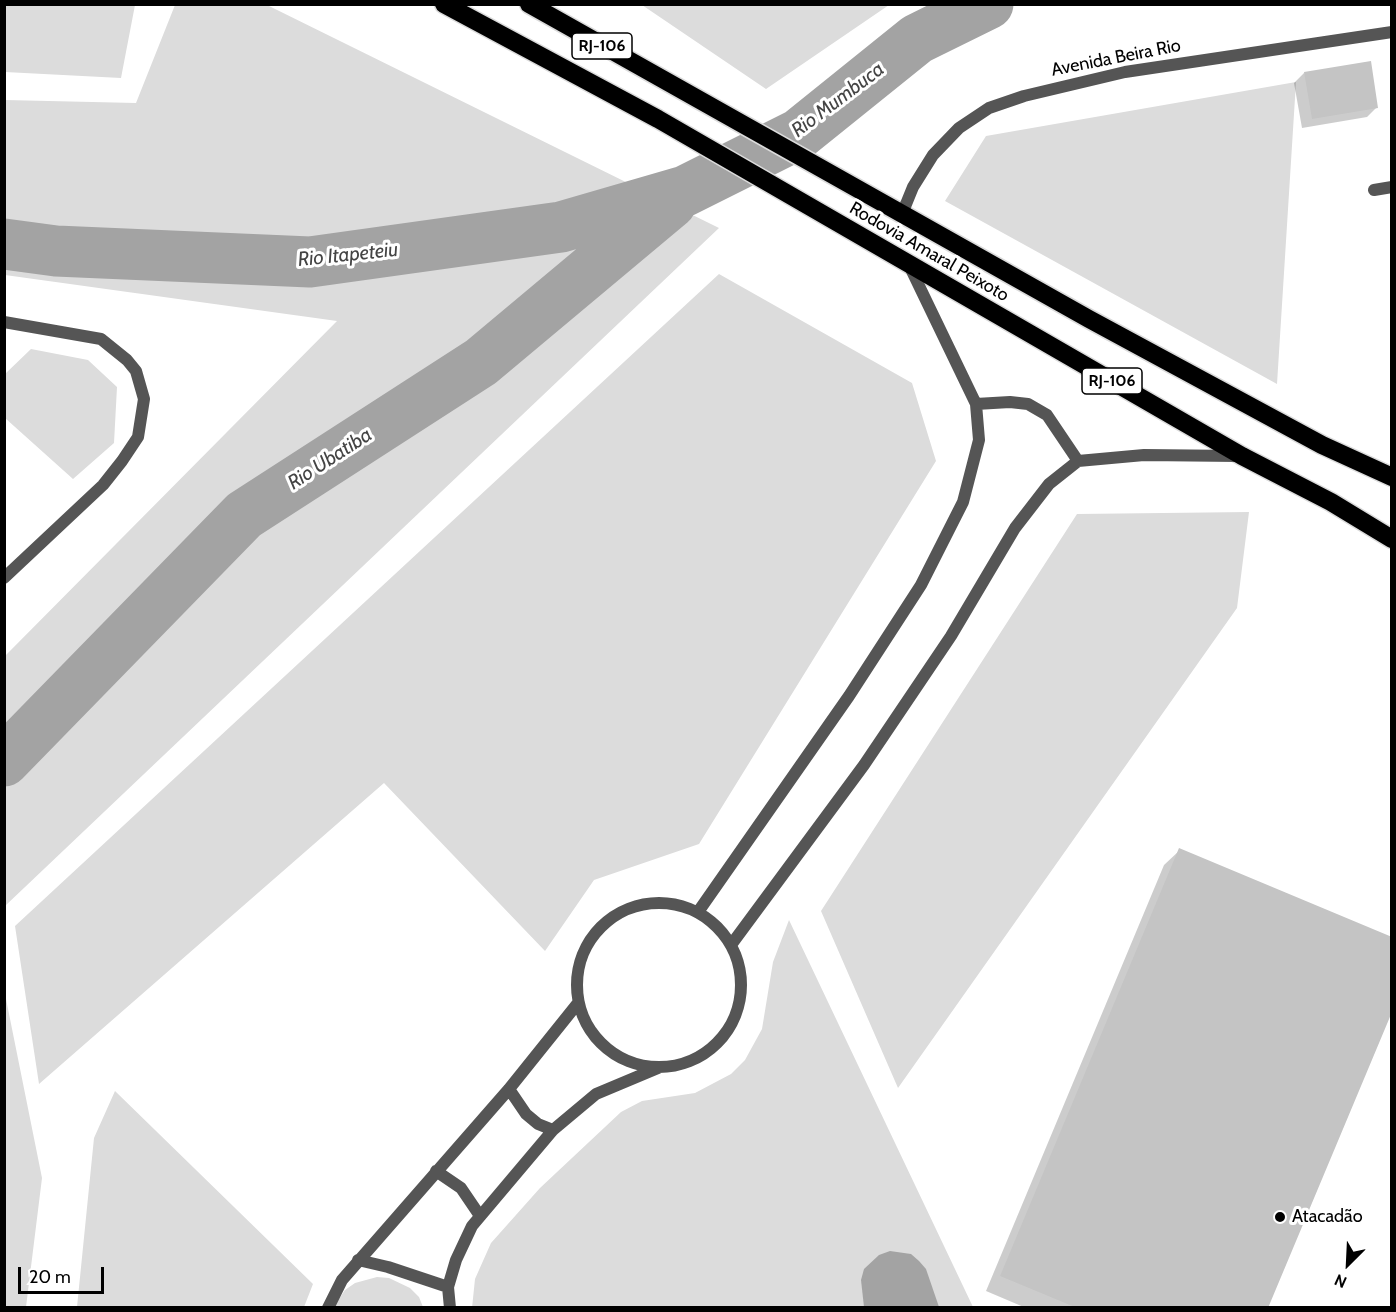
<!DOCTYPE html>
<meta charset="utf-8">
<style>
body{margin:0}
#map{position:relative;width:1396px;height:1312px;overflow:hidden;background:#fff;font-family:Cabin,sans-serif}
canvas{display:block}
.frame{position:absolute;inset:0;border:6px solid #000;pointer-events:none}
.north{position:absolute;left:1318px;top:1234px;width:60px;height:60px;-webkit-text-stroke:4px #fff;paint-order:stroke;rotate:204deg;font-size:16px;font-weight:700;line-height:24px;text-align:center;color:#000}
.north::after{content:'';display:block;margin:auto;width:21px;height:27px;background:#000;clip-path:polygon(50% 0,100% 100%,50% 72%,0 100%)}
.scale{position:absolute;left:18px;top:1267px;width:86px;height:27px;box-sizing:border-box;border:3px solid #000;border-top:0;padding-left:8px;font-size:18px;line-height:21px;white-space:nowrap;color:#000;-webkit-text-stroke:4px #fff;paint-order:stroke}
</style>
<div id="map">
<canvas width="1396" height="1312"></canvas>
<div class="frame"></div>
<div class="north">N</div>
<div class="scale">20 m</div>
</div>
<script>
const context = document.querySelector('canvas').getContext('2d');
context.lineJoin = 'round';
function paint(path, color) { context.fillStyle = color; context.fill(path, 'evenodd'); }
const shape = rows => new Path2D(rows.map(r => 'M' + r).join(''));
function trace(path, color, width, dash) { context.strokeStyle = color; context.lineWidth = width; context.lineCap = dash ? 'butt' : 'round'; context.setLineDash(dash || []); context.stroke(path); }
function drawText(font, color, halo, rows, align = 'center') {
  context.font = font + ' Cabin,sans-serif'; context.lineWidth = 6; context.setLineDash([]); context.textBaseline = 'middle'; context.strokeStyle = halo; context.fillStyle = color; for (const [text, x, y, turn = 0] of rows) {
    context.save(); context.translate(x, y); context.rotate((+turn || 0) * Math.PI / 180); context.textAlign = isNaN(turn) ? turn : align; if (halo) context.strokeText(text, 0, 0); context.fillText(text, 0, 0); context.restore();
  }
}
paint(shape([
 [4,5,135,5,121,78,5,72],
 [175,5,267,5,719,228,5,906,5,656,337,321,5,275,5,100,136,103],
 [642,5,889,5,766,89],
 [1296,82,1277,384,945,201,986,136],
 [719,274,912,383,936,461,699,844,594,880,545,951,384,783,39,1084,15,926],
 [31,349,88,360,117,387,114,443,73,479,5,418,5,374],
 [1249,512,1237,608,898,1088,821,911,1077,514],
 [789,920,973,1307,472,1308,475,1279,491,1243,540,1188,621,1112,642,1101,695,1093,731,1074,745,1060,762,1029,773,962],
 [4,989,42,1178,26,1307,5,1307],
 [115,1091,313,1284,304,1307,77,1307,94,1138],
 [377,1277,389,1278,410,1288,419,1297,423,1307,333,1308,345,1290,355,1283]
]), '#dcdcdc');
paint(shape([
 [890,1251,911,1254,919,1261,926,1269,939,1307,864,1307,861,1280,864,1269,879,1255]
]), '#a3a3a3');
paint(shape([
 [1304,73,1377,107,1367,117,1302,128,1294,83],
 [1180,850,1266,1308,1026,1308,986,1291,1164,865]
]), '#0003');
trace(shape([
 [4,244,56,251,310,262,561,227,685,191,799,134,917,39,988,4],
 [4,761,244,515,481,362,671,203]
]), '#a3a3a3', 51);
paint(shape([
 [1371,61,1378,108,1312,119,1304,72],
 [1179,848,1392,937,1392,1012,1268,1308,1077,1308,1000,1276]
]), '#c4c4c4');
const highway = shape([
 [444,4,658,119,1242,456,1331,502,1392,539],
 [529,4,1089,319,1322,445,1392,477]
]);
trace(highway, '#dbdbdb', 21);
trace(shape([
 [1374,190,1392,187]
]), '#555', 12);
trace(shape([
 [902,214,913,187,933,155,959,128,989,108,1024,96,1125,72,1392,32],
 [4,322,101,339,127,360,136,371,144,399,138,437,122,461,103,485,4,578],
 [976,404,1010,402,1028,404,1047,415,1078,461],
 '577 985a82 82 0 1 1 164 0a82 82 0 1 1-164 0Z',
 [698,912,849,696,921,585,963,502,979,440,976,404,909,265],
 [731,945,864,765,951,636,1015,528,1049,484,1078,461,1144,455,1238,456],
 [509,1089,526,1114,538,1124,553,1130],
 [436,1171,461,1188,480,1216],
 [358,1260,388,1267,448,1287],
 [328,1308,342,1280,509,1089,578,1003],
 [450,1308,448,1287,456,1260,472,1226,553,1130,596,1094,658,1068]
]), '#555', 12);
trace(highway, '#000', 18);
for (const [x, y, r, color] of [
 [1280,1217,6,"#000"]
]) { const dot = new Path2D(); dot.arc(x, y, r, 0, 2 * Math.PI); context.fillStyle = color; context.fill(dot); trace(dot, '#fff', 2); }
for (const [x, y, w] of [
 [602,46,60],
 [1112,381,60]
]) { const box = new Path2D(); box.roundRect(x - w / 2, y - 13, w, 26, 4.5); context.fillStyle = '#fff'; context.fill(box); trace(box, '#000', 1.5); }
drawText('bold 16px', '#000', null, [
 ["RJ-106",602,46],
 ["RJ-106",1112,381]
]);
drawText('18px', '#000', '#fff', [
 ["Avenida Beira Rio",1116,58,-11],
 ["Rodovia Amaral Peixoto",929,252,30]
]);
drawText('18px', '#000', '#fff', [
 ["Atacadão",1292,1217]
], 'left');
drawText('italic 20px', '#444', '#fff', [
 ["Rio Mumbuca",838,100,-37],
 ["Rio Itapeteiu",348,255,-6],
 ["Rio Ubatiba",330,459,-33]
]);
</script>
